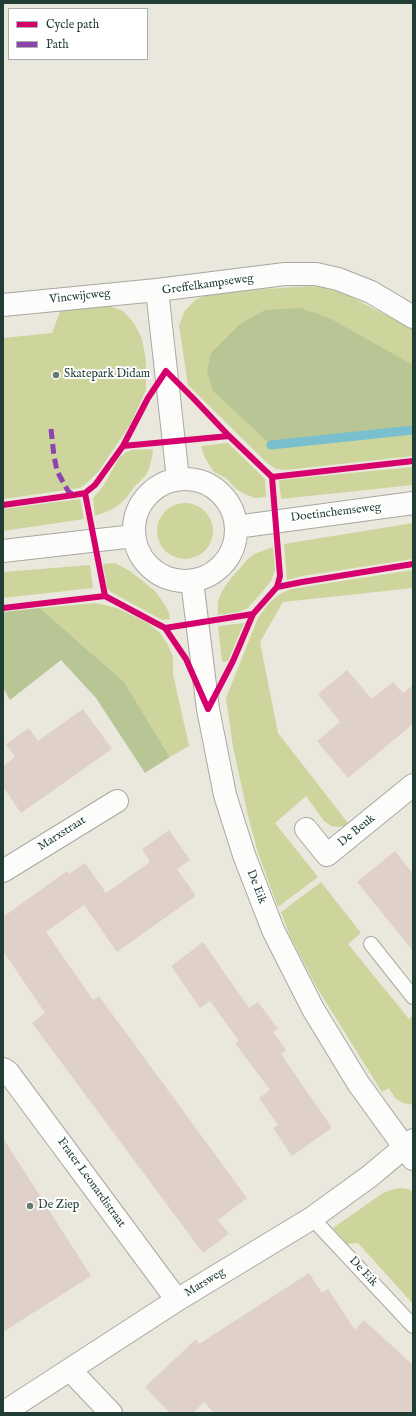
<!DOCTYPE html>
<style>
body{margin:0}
#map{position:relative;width:416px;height:1416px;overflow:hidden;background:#eae8dd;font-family:"IM FELL English",serif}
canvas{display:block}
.frame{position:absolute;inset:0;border:4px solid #1f3d34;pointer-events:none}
.legend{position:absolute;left:8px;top:8px;width:140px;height:52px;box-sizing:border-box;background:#fff;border:1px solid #a5b1ae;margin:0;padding:5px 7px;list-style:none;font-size:12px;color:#1f3d34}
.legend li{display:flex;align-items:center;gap:8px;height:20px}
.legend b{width:20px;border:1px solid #a5b1ae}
</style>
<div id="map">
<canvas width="416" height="1416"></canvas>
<div class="frame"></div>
<ul class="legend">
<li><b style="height:5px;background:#d6006c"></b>Cycle path</li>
<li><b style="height:5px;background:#8e44ad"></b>Path</li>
</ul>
</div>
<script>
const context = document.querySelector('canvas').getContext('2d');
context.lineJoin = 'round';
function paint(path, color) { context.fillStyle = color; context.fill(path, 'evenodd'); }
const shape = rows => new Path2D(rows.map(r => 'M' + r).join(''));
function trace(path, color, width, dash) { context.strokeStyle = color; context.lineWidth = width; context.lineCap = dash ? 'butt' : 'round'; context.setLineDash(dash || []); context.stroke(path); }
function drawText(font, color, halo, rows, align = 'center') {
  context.font = font + ' "IM FELL English",serif'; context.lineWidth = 4; context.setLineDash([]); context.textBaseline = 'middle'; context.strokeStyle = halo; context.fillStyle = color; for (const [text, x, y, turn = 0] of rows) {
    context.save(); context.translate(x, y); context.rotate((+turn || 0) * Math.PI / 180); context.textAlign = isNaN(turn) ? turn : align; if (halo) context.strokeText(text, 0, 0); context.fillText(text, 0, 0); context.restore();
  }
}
paint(shape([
 [309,286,326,288,347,295,413,329,413,456,286,470,276,469,267,463,188,385,179,326,184,312,195,300,211,293],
 [99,304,109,306,123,311,134,323,142,339,146,361,146,390,130,425,98,472,87,483,80,488,3,499,3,338,52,333,61,309],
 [228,443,265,479,266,497,255,498,245,494,236,489,226,478,214,472,205,458,201,446],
 [153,449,152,457,149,469,145,476,134,487,127,497,120,504,111,510,95,516,93,498,104,485,119,458,125,453,131,450],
 [413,467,413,485,281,499,279,480],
 [80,499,84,519,3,531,3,509],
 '157 531a28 28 0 1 1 56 0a28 28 0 1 1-56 0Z',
 [413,523,413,559,302,576,287,580,284,544],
 [273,547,275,570,271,581,263,591,248,608,239,612,218,615,218,601,222,591,228,582,247,560,254,554],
 [115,563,130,571,155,591,165,605,169,613,170,619,162,620,111,592,107,588,103,564],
 [90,565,93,588,3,598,3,572],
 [413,570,413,588,283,602,260,642,278,733,348,823,344,826,338,827,331,826,324,821,306,796,275,823,318,877,278,907,258,853,248,816,233,747,226,698,258,618,269,603,280,594,291,589],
 [96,603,117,608,148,623,161,634,168,645,173,657,173,674,189,746,170,757,124,682,40,608],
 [244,623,228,661,224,662,222,661,218,626],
 [321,882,361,933,348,944,409,1019,413,1016,413,1105,403,1103,395,1098,389,1088,382,1092,317,988,290,936,281,912],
 [399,1188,408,1189,413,1192,413,1304,358,1243,347,1244,333,1228,383,1193,391,1190]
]), '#cdd49c');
paint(shape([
 [301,308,331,319,413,365,413,430,271,445,213,391,207,372,211,353,240,324,265,310],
 [40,608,124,682,170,757,145,773,96,698,61,660,10,700,3,688,3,612]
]), '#b8c696');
trace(shape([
 [271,445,413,430]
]), '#79bfce', 9);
paint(shape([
 [347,670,372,699,393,682,403,693,413,685,413,724,348,778,317,741,340,722,318,694],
 [83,709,112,749,21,813,3,787,3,766,15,757,6,744,29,728,38,741],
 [169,830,190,860,177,869,196,896,117,952,84,905,46,932,93,1000,99,996,247,1198,218,1220,229,1234,203,1253,32,1023,45,1013,3,951,3,917,67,871,69,874,85,863,106,893,150,862,142,849],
 [395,851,413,874,413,951,357,882],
 [203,942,249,1008,258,1002,278,1029,273,1032,286,1050,281,1054,332,1128,292,1156,273,1128,278,1125,259,1098,270,1090,235,1043,239,1041,210,1001,200,1008,171,966],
 [3,1138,91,1276,3,1332],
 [309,1273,322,1293,328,1289,355,1330,364,1320,413,1365,413,1413,214,1413,204,1402,193,1413,170,1413,145,1387,196,1339,199,1344]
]), '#e0d0ca');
const lane = shape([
 [371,944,413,997],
 [312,1218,413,1326]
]);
const street = shape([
 [3,305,157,290],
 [178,479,157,290,285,274,316,274,338,279,371,292,413,317],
 [192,581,208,709,225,795,244,855,273,930,313,1009,358,1083,413,1159],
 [306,829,327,855,413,785],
 [3,871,117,801],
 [3,1069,8,1072,177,1300],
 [70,1370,111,1413],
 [3,1413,177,1300,312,1218,370,1176,413,1140]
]);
const secondary = shape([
 '134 530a51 51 0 1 1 102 0a51 51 0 1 1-102 0Z',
 [236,527,413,503],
 [3,551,134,536]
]);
trace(lane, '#a6a8a1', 16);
trace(street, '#a6a8a1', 24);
trace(secondary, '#a6a8a1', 24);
trace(lane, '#fcfcfa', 14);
trace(street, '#fcfcfa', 22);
trace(secondary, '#fcfcfa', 22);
trace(shape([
 [51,429,54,456,57,471,68,491,74,495]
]), '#8e44ad', 5, [10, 5]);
trace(shape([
 [229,436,272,477,280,576,277,587,253,614,165,628,105,596,85,493,95,485,123,446,229,436],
 [123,446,148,398,166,371,193,398,229,436],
 [272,477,413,461],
 [3,505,74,495,85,493],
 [277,587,302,582,413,564],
 [3,608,105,596],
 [165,628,186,659,208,709],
 [208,709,233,661,253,614]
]), '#d6006c', 6);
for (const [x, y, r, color] of [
 [56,375,4,"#66796f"],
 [30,1206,4,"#66796f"]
]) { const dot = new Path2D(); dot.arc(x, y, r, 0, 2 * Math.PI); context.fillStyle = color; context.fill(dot); trace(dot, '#fff', 1.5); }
drawText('12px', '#1f3d34', '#fff', [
 ["Greffelkampseweg",208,285,-8],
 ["Vincwijcweg",80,297,-6],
 ["Doetinchemseweg",336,513,-7],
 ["De Beuk",357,831,-39],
 ["Marxstraat",62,834,-32],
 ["De Eik",256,887,69],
 ["Frater Leonardistraat",91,1183,54],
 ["De Eik",363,1272,47],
 ["Marsweg",205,1283,-31]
]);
drawText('12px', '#1f3d34', '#fff', [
 ["Skatepark Didam",64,375],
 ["De Ziep",38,1206]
], 'left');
</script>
